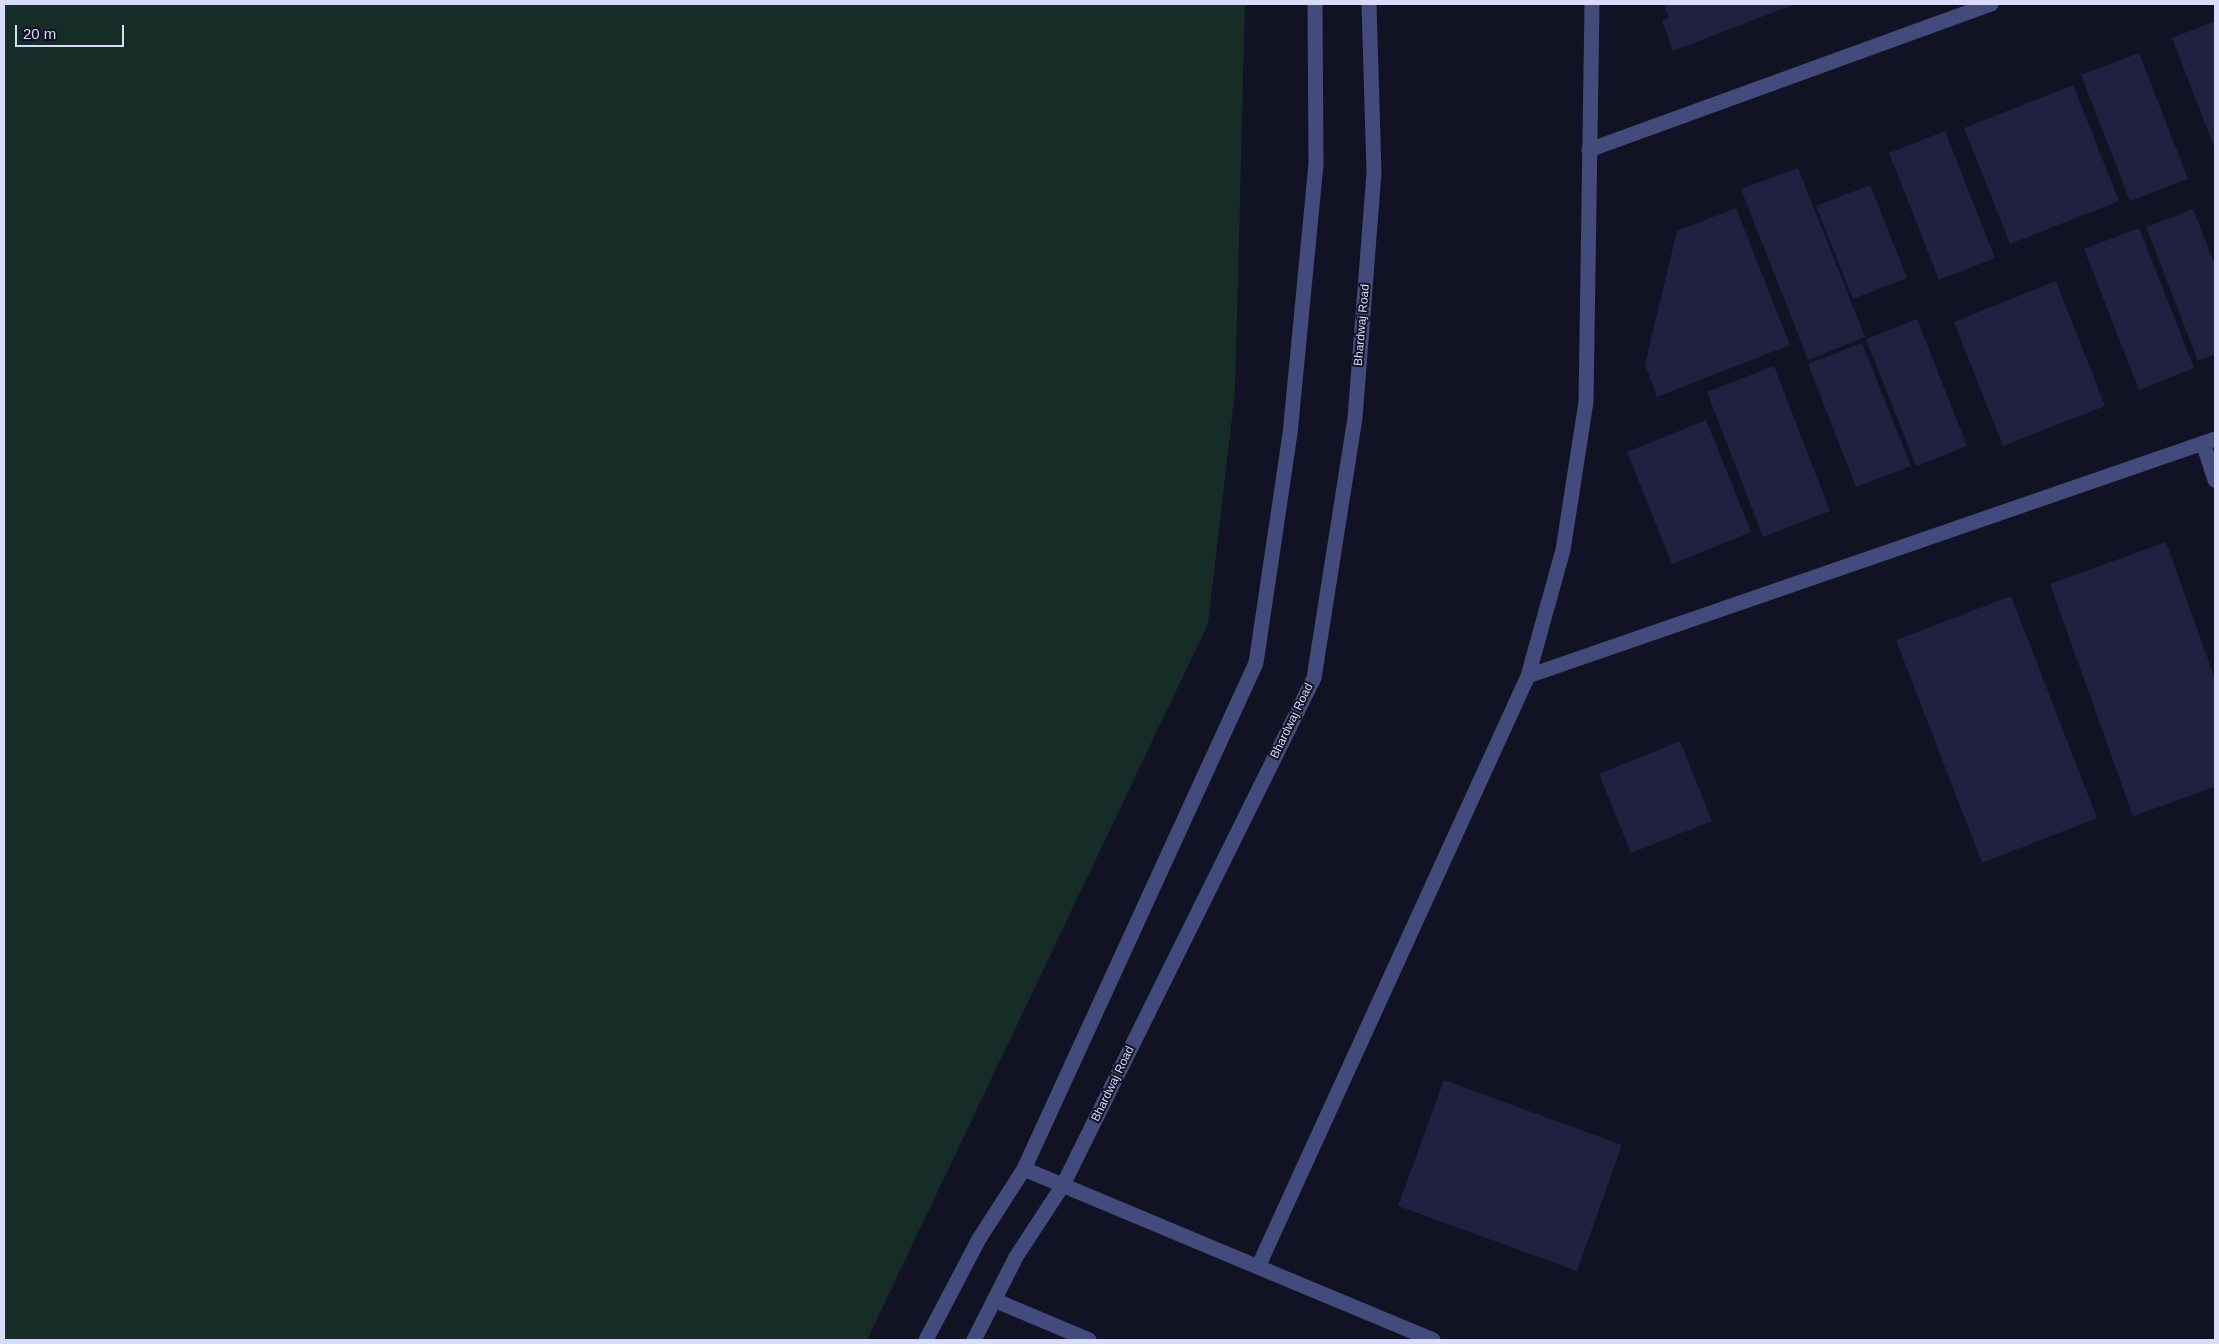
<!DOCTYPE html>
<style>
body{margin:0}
#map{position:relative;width:2219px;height:1344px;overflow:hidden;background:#111223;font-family:Helvetica,sans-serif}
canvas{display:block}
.frame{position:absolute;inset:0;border:5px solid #d8dbfa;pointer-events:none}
.scale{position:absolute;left:15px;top:25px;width:109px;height:22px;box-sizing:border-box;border:2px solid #d8dbfa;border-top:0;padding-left:6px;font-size:15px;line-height:18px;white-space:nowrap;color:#d8dbfa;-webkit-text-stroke:4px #111223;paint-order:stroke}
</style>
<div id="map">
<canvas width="2219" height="1344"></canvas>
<div class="frame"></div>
<div class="scale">20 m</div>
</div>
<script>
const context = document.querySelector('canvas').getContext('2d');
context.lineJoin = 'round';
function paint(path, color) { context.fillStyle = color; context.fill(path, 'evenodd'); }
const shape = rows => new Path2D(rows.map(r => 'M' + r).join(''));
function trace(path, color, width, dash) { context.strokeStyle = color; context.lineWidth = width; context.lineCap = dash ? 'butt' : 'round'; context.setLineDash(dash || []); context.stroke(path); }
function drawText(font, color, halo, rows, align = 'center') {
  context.font = font + ' Helvetica,sans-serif'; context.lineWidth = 4; context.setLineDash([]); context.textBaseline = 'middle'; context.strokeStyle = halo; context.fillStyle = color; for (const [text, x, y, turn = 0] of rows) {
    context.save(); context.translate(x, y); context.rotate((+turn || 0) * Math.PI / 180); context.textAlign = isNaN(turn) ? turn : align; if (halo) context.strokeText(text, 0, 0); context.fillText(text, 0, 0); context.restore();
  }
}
paint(shape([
 [4,4,1245,4,1235,392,1208,624,867,1340,4,1340]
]), '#152c27');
paint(shape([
 [1664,4,1795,4,1673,51,1662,21,1669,18],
 [2215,21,2215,149,2172,38],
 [2139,53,2188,179,2130,201,2081,75],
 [2073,85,2119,201,2010,244,1964,128],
 [1945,131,1995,258,1939,280,1889,153],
 [1798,168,1865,337,1808,360,1741,189],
 [1870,185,1907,278,1853,299,1816,206],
 [1736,208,1790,345,1657,397,1645,364,1677,231],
 [2193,209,2215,265,2215,354,2198,361,2146,227],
 [2139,228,2194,368,2139,390,2084,249],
 [2056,281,2105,406,2003,446,1954,322],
 [1917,319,1967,446,1916,466,1866,339],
 [1862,343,1911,466,1856,487,1808,364],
 [1774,366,1830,511,1763,537,1707,392],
 [1706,420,1751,532,1672,564,1627,452],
 [2166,542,2215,679,2215,787,2133,816,2050,584],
 [2011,596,2097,818,1982,863,1896,640],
 [1680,741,1712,821,1631,853,1599,774],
 [1444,1080,1622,1145,1577,1271,1398,1206]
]), '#202041');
trace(shape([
 [1589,150,1991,4],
 [2203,443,2215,480],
 [1528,676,2215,439],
 [1024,1169,1258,1267],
 [994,1300,1089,1340],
 [926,1340,979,1239,1024,1169,1256,663,1290,434,1316,164,1315,4],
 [974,1340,1016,1257,1063,1185,1314,678,1355,418,1374,173,1369,4],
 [1433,1340,1258,1267,1528,676,1563,550,1586,402,1592,4]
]), '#424b7c', 15);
drawText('12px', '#d8dbfa', '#111223', [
 ["Bhardwaj Road",1362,325,-85],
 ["Bhardwaj Road",1292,721,-64],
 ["Bhardwaj Road",1113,1084,-64]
]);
</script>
